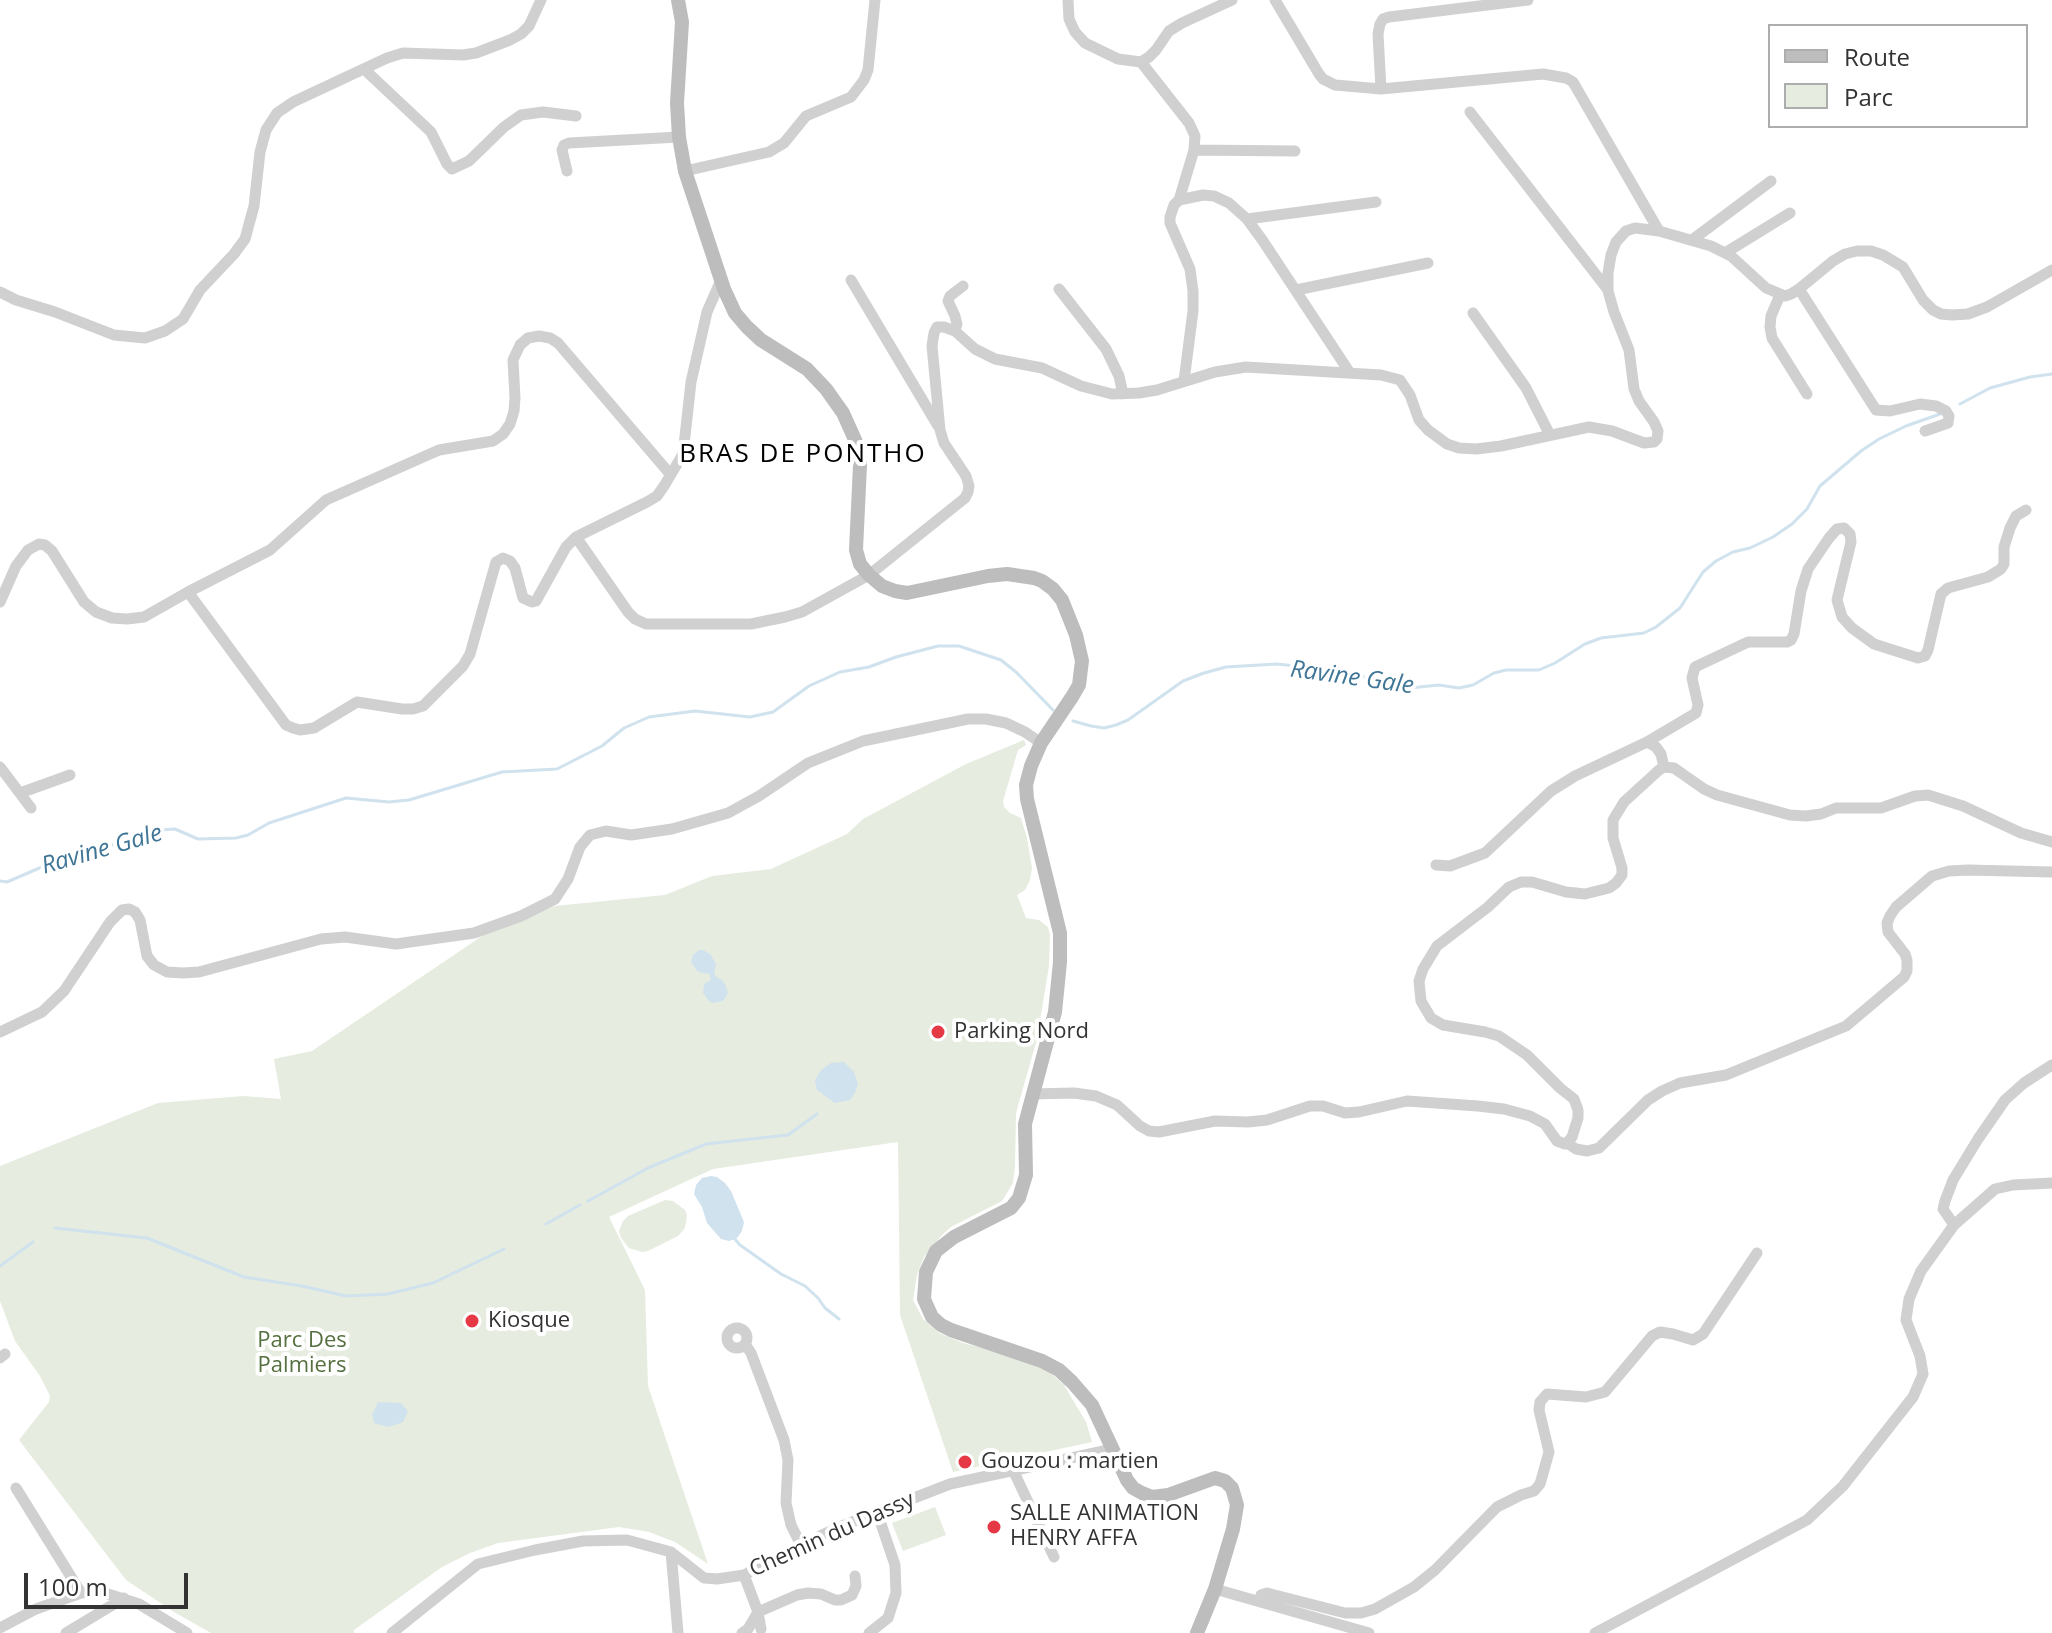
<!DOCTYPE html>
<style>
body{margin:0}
#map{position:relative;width:2052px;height:1633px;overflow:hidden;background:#fff;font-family:"Open Sans",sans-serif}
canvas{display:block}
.legend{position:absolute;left:1768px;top:24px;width:260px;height:104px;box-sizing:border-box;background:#fff;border:2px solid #adadad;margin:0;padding:10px 14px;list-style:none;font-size:24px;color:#333}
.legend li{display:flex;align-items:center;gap:16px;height:40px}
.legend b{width:40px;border:2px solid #adadad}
.scale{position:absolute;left:24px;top:1573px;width:164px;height:36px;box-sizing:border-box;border:4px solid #333;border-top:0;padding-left:10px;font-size:24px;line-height:28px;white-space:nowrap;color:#333;-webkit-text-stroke:6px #fff;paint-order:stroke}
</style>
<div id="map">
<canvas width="2052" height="1633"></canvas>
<ul class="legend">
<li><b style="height:10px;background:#bdbdbd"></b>Route</li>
<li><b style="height:22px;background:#e6ecdf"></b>Parc</li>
</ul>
<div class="scale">100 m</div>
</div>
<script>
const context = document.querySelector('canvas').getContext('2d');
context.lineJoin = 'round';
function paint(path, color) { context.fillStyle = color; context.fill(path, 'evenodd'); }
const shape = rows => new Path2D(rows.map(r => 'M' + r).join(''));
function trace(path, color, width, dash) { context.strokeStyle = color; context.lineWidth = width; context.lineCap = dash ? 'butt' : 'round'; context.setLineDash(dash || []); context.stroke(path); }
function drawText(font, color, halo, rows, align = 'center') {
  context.font = font + ' "Open Sans",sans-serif'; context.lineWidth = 8; context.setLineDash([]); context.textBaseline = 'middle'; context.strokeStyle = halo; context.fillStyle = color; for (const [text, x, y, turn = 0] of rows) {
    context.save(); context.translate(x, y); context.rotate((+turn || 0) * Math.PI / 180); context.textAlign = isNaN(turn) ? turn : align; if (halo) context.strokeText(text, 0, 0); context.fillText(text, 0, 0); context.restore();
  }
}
paint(shape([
 [1024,740,1026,745,1018,750,1003,801,1004,807,1010,813,1021,818,1027,838,1032,868,1030,880,1025,890,1017,895,1026,918,1039,920,1048,927,1050,935,1049,966,1037,1039,1016,1113,1015,1166,1013,1183,1002,1201,951,1227,942,1235,924,1257,917,1275,913,1300,923,1319,939,1333,963,1343,1021,1358,1046,1369,1064,1385,1086,1422,1092,1442,953,1472,900,1315,898,1142,713,1169,609,1217,645,1290,648,1386,708,1564,675,1542,649,1532,619,1527,498,1543,470,1553,442,1567,354,1630,354,1633,211,1633,174,1612,126,1580,19,1440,49,1402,50,1396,40,1376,15,1341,0,1301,0,1166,158,1103,243,1096,281,1099,274,1059,312,1051,485,934,555,906,665,895,712,876,771,869,847,834,863,819,966,764],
 [665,1200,673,1201,685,1210,687,1215,685,1228,678,1236,648,1251,642,1252,629,1248,621,1238,619,1231,623,1221,628,1216],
 [935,1507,946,1535,903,1551,892,1523]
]), '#e6ecdf');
paint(shape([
 [699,950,703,950,710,954,716,964,714,973,717,978,721,979,725,984,728,993,723,1001,713,1003,709,1001,703,993,704,984,711,980,710,974,698,972,691,962,693,955],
 [844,1062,854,1072,858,1084,855,1093,850,1100,835,1103,817,1090,815,1080,821,1070,831,1063],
 [711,1176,717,1177,725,1183,731,1191,744,1222,742,1231,737,1238,729,1241,721,1239,707,1223,702,1207,694,1194,696,1185,702,1178],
 [378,1402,401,1403,408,1411,403,1422,389,1427,374,1423,372,1415]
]), '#cfe2ee');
trace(shape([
 [1960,404,1990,388,2030,377,2052,374],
 [1073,721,1091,726,1104,728,1116,725,1128,720,1183,681,1204,673,1226,667,1277,664,1304,667,1359,675,1400,689,1439,685,1459,688,1473,685,1494,673,1506,670,1539,670,1555,663,1585,644,1601,638,1644,633,1656,627,1680,608,1703,572,1716,561,1733,552,1750,548,1773,537,1792,524,1807,509,1820,486,1861,451,1879,439,1906,426,1940,414],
 [0,881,7,882,79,851,109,846,159,830,175,829,198,839,236,838,248,835,269,823,346,798,389,802,409,800,502,772,557,769,602,746,624,728,649,717,695,711,750,717,773,712,809,686,840,672,869,667,896,657,938,646,959,646,1001,660,1016,672,1053,710],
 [588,1201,648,1168,706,1144,788,1135,817,1114],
 [546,1224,580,1205],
 [55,1228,147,1238,244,1277,302,1286,346,1296,388,1294,433,1283,504,1249],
 [733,1237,740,1245,781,1274,805,1286,818,1298,825,1308,839,1319],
 [0,1266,33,1242]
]), '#cfe2ee', 3);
trace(shape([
 [1068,0,1069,19,1075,32,1085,43,1118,59,1141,62,1149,57,1156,50,1169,31,1182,23,1232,0],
 [1275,0,1319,74,1323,79,1335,85,1381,89,1543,74,1566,78,1573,82,1659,231],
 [1141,62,1189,123,1195,136,1194,150,1179,200,1174,205,1170,217,1170,223,1190,269,1193,291,1193,311,1184,381],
 [364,69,431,132,447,164,452,169,469,161,504,127,521,115,543,112,576,116],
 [1381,89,1378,34,1380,24,1383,19,1389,17,1528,0],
 [1470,112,1608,290],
 [1194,150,1295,151],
 [567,171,562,150,564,145,569,143,679,137],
 [685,171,769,152,784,143,806,116,851,97,864,80,868,70,875,0],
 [1179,200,1203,195,1214,196,1229,203,1247,219,1263,241,1350,373],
 [1247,219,1376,202],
 [1692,240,1771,181],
 [1725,253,1790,213],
 [851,280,938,426],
 [1059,289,1106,349,1119,376,1123,394],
 [1799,289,1876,410,1890,411,1920,404,1936,406,1946,411,1949,416,1948,423,1925,431],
 [1296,290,1428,263],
 [0,292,16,300,55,312,114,335,145,338,165,331,183,319,200,290,234,254,245,239,254,206,260,152,266,130,277,113,293,102,387,58,403,53,463,55,476,53,510,40,521,34,529,26,541,0],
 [1780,295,1771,316,1770,327,1772,338,1807,394],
 [1473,313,1526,388,1550,435],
 [955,331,957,324,955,316,948,301,950,296,963,286],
 [576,537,628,612,635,619,646,624,751,624,785,617,802,612,869,575,965,498,968,492,969,486,966,476,944,443,940,430,932,346,934,333,937,327,944,327,955,331,975,349,995,359,1042,368,1081,386,1112,394,1139,393,1157,390,1215,372,1246,367,1381,375,1400,380,1410,395,1419,420,1428,430,1447,444,1459,448,1476,449,1501,446,1589,427,1612,431,1644,443,1654,442,1657,439,1658,431,1654,422,1639,401,1634,389,1629,350,1614,312,1608,291,1608,273,1611,255,1616,242,1626,231,1635,228,1659,231,1711,246,1731,256,1766,288,1785,296,1791,294,1799,289,1833,261,1845,254,1857,251,1871,251,1883,255,1903,267,1923,300,1933,310,1941,314,1952,315,1968,314,1987,307,2052,270],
 [188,592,286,725,293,728,300,730,314,728,357,702,402,709,413,709,423,706,463,666,470,654,496,562,503,558,510,561,515,568,523,598,532,602,536,601,566,547,576,537,647,502,657,496,664,486,683,454,691,382,707,312,721,280],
 [0,602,16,566,28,550,39,544,45,545,52,551,84,602,96,612,112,618,127,619,144,617,188,592,270,550,326,500,439,450,493,441,503,434,510,424,514,411,515,398,513,360,520,345,528,338,539,336,550,338,558,343,670,474],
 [1647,742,1656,747,1661,754,1664,767],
 [0,767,31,808],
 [20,793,70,775],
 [1436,865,1450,866,1485,853,1551,791,1575,776,1647,742,1696,713,1698,705,1692,678,1695,667,1748,642,1787,642,1791,640,1794,634,1801,591,1808,569,1829,538,1837,529,1844,528,1850,534,1851,542,1837,600,1842,617,1852,628,1874,644,1918,658,1925,656,1928,650,1941,594,1948,588,1988,577,2001,569,2004,564,2004,547,2010,528,2016,516,2026,510],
 [0,1032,42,1012,64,991,110,922,122,910,129,909,135,912,140,920,147,956,154,965,167,972,183,973,199,972,321,939,345,937,396,944,474,933,521,916,555,899,568,879,580,847,590,835,606,831,631,835,672,829,728,813,759,796,808,763,863,741,968,719,986,719,1006,723,1025,732,1041,743],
 [1032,1094,1074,1093,1096,1096,1117,1105,1140,1126,1149,1131,1159,1132,1215,1121,1248,1122,1267,1120,1310,1106,1323,1106,1345,1113,1359,1112,1407,1101,1478,1106,1504,1109,1530,1116,1545,1124,1557,1141,1565,1144,1567,1143,1576,1149,1587,1151,1599,1148,1648,1100,1662,1091,1680,1083,1726,1075,1846,1026,1904,977,1907,971,1907,960,1905,954,1888,932,1887,923,1890,916,1896,907,1932,876,1949,871,1968,870,2052,872],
 [1567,1143,1572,1137,1578,1118,1578,1110,1574,1099,1560,1088,1527,1055,1499,1036,1485,1032,1443,1025,1431,1018,1421,1001,1419,981,1423,969,1437,946,1488,907,1509,887,1521,882,1532,882,1566,892,1585,894,1609,888,1616,883,1622,875,1622,868,1613,838,1613,820,1624,802,1659,770,1664,767,1674,768,1704,789,1717,795,1790,815,1806,816,1821,814,1836,808,1881,808,1915,796,1928,795,1963,806,2021,833,2052,842],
 [1954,1225,1943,1209,1945,1201,1953,1180,1978,1139,2005,1100,2024,1083,2052,1065],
 '727 1338a10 10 0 1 1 20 0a10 10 0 1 1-20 0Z',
 [745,1344,751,1353,784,1440,788,1460,786,1503,791,1525,801,1545],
 [0,1358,5,1354],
 [1013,1470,1054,1557],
 [16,1488,81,1593],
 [671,1552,678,1633],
 [744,1575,758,1612,761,1629],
 [1215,1589,1369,1633],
 [1260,1601,1261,1595,1267,1593,1345,1613,1361,1613,1375,1609,1414,1587,1435,1570,1497,1507,1521,1495,1534,1491,1540,1484,1549,1452,1539,1410,1540,1402,1547,1394,1586,1397,1605,1392,1652,1336,1660,1332,1673,1334,1693,1340,1703,1334,1757,1253],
 [0,1628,36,1609,81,1593,102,1592,139,1604,187,1633],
 [66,1633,124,1598],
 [392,1633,478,1564,535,1550,583,1541,627,1540,671,1552,704,1578,717,1579,744,1575,801,1545,837,1528,950,1484,1113,1449],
 [742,1633,748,1629,758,1612,797,1595,808,1593,821,1594,835,1600,841,1600,852,1595,856,1586,855,1576],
 [869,1633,888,1618,896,1593,895,1565,877,1512],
 [1595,1633,1807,1520,1843,1486,1913,1397,1923,1374,1920,1356,1906,1320,1909,1299,1921,1271,1954,1225,1995,1189,2013,1185,2052,1183]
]), '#d0d0d0', 11);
trace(shape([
 [678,0,682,22,677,103,679,137,685,171,724,289,735,313,747,327,761,340,807,369,826,389,843,413,856,442,860,465,856,550,860,564,869,575,882,586,895,591,907,593,988,576,1007,574,1034,578,1042,581,1053,589,1062,600,1076,635,1082,661,1079,685,1072,697,1041,743,1031,766,1026,785,1027,799,1060,933,1060,962,1055,1012,1025,1124,1026,1175,1019,1198,1011,1208,954,1237,936,1251,926,1272,924,1299,932,1317,941,1325,951,1330,1042,1361,1059,1370,1072,1382,1092,1405,1127,1480,1133,1488,1142,1493,1152,1497,1168,1495,1215,1478,1225,1481,1232,1488,1237,1505,1233,1529,1215,1589,1197,1633]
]), '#bdbdbd', 14);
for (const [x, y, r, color] of [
 [938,1032,8,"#e63946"],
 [472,1321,8,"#e63946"],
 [965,1462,8,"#e63946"],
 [994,1527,8,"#e63946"]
]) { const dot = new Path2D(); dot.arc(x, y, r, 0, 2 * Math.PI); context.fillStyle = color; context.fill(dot); trace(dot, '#fff', 3); }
drawText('22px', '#333', '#fff', [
 ["Parking Nord",954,1032],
 ["Kiosque",488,1321],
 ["Gouzou : martien",981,1462],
 ["SALLE ANIMATION",1010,1514],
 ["HENRY AFFA",1010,1539]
], 'left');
drawText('22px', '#56703f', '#fff', [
 ["Parc Des",302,1341],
 ["Palmiers",302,1366]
]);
drawText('22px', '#333', '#fff', [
 ["Chemin du Dassy",832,1535,-24]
]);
drawText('italic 24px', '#3f7597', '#fff', [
 ["Ravine Gale",1352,678,8],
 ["Ravine Gale",102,850,-16]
]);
context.letterSpacing = '2px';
drawText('26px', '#000', '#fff', [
 ["BRAS DE PONTHO",803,455]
]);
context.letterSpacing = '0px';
</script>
